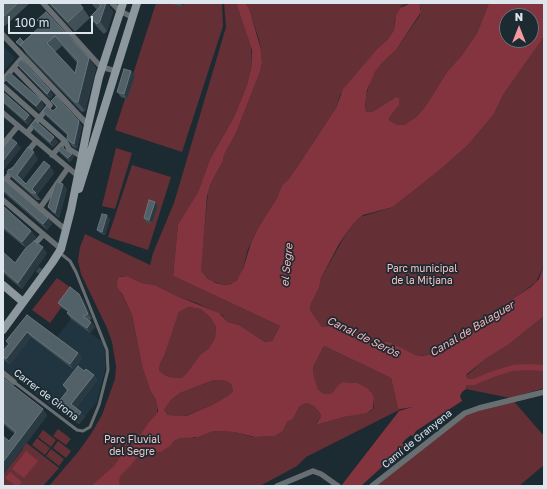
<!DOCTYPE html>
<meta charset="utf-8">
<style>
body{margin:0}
#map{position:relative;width:547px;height:489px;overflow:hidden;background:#1c2a32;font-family:"Golos Text",sans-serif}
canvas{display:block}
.frame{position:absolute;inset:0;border:4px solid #dde6ec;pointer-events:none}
.north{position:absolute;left:499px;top:8px;width:40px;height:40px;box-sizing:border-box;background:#1c2a32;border:1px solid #69757c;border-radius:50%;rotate:0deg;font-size:11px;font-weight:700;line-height:16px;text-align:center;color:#dde6ec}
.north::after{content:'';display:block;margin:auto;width:14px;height:18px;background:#f49aa0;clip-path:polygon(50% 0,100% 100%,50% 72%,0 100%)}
.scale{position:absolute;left:8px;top:16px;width:85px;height:18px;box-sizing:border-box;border:2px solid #dde6ec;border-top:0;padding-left:5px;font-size:12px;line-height:14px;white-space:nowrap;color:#dde6ec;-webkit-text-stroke:3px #1c2a32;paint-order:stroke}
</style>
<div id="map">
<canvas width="547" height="489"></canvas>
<div class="frame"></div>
<div class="north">N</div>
<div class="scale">100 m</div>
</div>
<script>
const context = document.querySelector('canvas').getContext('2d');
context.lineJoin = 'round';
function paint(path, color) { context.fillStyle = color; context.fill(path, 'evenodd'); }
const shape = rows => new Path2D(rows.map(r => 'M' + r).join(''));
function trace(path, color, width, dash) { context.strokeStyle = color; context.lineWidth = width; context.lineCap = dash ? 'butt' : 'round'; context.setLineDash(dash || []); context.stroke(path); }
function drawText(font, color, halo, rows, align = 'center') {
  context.font = font + ' "Golos Text",sans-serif'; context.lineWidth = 3.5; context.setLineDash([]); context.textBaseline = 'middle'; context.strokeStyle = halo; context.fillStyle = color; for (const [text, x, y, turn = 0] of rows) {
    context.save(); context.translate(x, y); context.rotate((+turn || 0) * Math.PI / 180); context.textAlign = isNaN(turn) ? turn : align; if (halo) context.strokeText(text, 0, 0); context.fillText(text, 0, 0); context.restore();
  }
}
paint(shape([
 [3,46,15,58,3,72],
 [27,316,56,338,71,319,104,343,106,365,97,402,79,424,59,408,57,410,3,369,3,347]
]), '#203540');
paint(shape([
 [156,3,222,3,223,26,182,152,115,130],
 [224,3,236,3,251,47,252,64,247,85,234,117,210,159,198,192,178,224,173,276,280,326,272,341,265,342,239,325,228,322,222,315,199,304,177,296,155,285,142,283,127,276,121,276,119,289,132,315,142,366,150,390,157,402,157,414,194,438,214,431,234,432,253,437,275,436,283,431,287,422,293,419,299,407,306,403,314,406,320,413,321,417,316,423,316,425,344,417,371,411,374,408,374,398,370,391,364,387,355,383,343,382,339,384,332,393,328,394,322,393,318,389,314,377,313,367,324,346,391,378,398,407,401,409,306,457,297,466,260,486,49,486,78,452,91,434,102,415,115,379,116,366,112,342,107,328,81,274,78,261,80,247,85,234,150,265,153,253,174,203,226,27],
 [246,3,414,3,403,5,400,8,395,20,394,30,388,39,377,49,346,86,340,95,336,108,301,161,288,180,282,185,277,198,258,228,248,249,242,272,234,283,225,285,212,281,202,274,201,271,201,261,208,193,211,183,223,161,224,155,236,133,260,72,262,63,261,50,259,40,250,11],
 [418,3,489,3,477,33,462,55,447,72,425,107,416,117,404,125,398,125,390,121,389,118,399,105,399,98,396,97,393,99,372,112,366,112,365,110,366,97,370,81,375,72,382,63,396,50,420,15,421,9],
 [544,35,544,265,536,282,472,330,435,354,418,356,412,354,390,342,360,341,355,338,348,331,337,326,331,325,325,327,322,327,310,310,311,304,319,288,321,278,347,232,360,217,393,207,441,169,469,144,494,114,503,95,541,41],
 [116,148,132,153,115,209,102,206],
 [132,165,171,177,148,250,108,237],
 [57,278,74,290,50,323,32,310],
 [189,307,200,309,210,317,216,327,215,338,209,348,200,355,186,374,181,378,169,377,163,374,159,370,160,364,165,354,179,312],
 [544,316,544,388,511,398,544,436,544,465,519,486,375,486,460,418,479,408,510,398,466,389,468,379,466,377,466,376,487,358,508,345],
 [214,380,221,380,226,381,231,384,233,391,229,395,214,404,185,416,168,415,164,410,171,400,180,393],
 [58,429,71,439,66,445,53,436],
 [43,430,56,440,51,447,38,437],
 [37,438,50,448,45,455,32,445],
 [24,441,59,468,43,486,3,486,3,475,23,449,20,446],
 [58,441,71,451,66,458,53,448],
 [51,449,64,459,59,466,46,456]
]), '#643035');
paint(shape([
 [236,3,246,3,250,11,261,50,262,63,260,72,236,133,224,155,223,161,211,183,207,196,201,271,207,278,216,283,225,285,231,284,236,281,243,269,251,243,258,228,277,198,282,185,288,180,301,161,336,108,343,89,377,49,388,39,394,30,396,16,400,8,409,4,419,3,421,12,396,50,382,63,375,72,367,90,365,106,366,112,372,112,393,99,396,97,399,98,399,105,389,118,390,121,398,125,404,125,416,117,425,107,447,72,462,55,477,33,489,3,544,3,544,35,541,41,503,95,494,114,469,144,441,169,393,207,363,215,358,219,347,232,339,244,321,278,319,288,311,304,310,310,322,327,325,327,331,325,340,327,346,329,355,338,360,341,390,342,415,355,421,356,434,354,472,330,496,313,507,303,532,286,539,279,544,265,544,316,508,345,487,358,467,374,466,377,468,379,466,389,462,392,460,396,462,401,416,431,413,436,411,435,406,439,402,443,405,446,361,486,341,486,399,411,412,407,401,409,398,408,391,378,324,346,313,367,314,377,318,389,322,393,328,394,332,393,339,384,343,382,357,383,367,388,372,393,374,398,373,409,366,413,344,417,316,425,316,424,321,417,320,413,314,406,306,403,299,407,293,419,287,422,283,431,275,436,255,437,234,432,214,431,198,437,180,438,173,441,171,445,161,452,148,450,139,455,130,466,120,476,119,481,120,486,91,486,113,467,124,452,134,444,150,421,156,415,158,411,156,400,150,390,142,366,132,315,122,294,117,287,117,282,119,277,127,276,142,283,155,285,177,296,219,313,228,322,239,325,265,342,272,341,280,326,173,276,178,224,198,192,210,159,234,117,247,85,252,64,252,50],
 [507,16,531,16,531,40,507,40],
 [189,307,200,309,210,317,216,327,215,338,209,348,200,355,186,374,181,378,169,377,163,374,159,370,160,364,165,354,179,312],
 [214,380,221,380,226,381,231,384,233,391,229,395,214,404,186,416,168,415,164,410,171,400,180,393],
 [26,451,38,461,24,478,12,469],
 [10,472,22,482,18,486,16,486,5,478]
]), '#84343e');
trace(shape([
 [460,382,474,382,493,374,513,368,528,367,544,368]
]), '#84343e', 6);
trace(shape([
 [30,265,45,274]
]), '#39464e', 5.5, [5.5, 3]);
trace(shape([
 [14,382,77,430,83,431,90,427,99,405,108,370,107,350,76,272,70,261,60,253]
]), '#686f73', 3);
trace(shape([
 [43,3,101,67,116,71],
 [112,3,120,11,132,17],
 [3,35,88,125],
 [14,68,50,105,27,133],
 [3,80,21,59],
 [3,86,65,141,69,149,82,157],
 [3,113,78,176],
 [3,144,18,126],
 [26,154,36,141],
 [52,155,65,141],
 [13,170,6,179,40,208,68,168],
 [3,200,61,249],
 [40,208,66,230],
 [31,248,43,235],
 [3,373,14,382],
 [277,486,313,471,321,474,338,486],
 [372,486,465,413,479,408,544,392]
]), '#686f73', 5.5);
trace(shape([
 [79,189,137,3],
 [3,285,23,302],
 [3,330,52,263,61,249,71,210,88,125,99,77,123,3]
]), '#8c979e', 8);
paint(shape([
 [3,3,30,3,5,26,3,24],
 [48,3,81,3,80,4,90,18,75,32],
 [91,3,107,3,113,12,107,31,104,34,97,27,90,17,97,10],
 [169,3,184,3,183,7],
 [37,20,89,58,96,68,85,111,82,112,27,55,22,47,21,47,16,42,24,42,41,26],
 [62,46,77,63,75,73,55,52],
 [17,64,53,95,50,99,20,68],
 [131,71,135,76,127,99,121,97,117,92],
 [4,78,41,100,44,106,40,111,8,83],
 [3,92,29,115,32,120,28,125,3,103],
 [51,101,82,126,77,149,72,146,69,141,68,136,46,116,43,111,53,111,56,108],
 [31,125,58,142,53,147,35,131],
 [58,149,64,149,72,154,74,157,70,162,60,153],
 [38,159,22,180,26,184,50,166,54,173,37,195,41,200,37,200,12,178,7,172],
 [3,179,48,218,52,224,47,230,3,192],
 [67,189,59,218,52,212,48,207],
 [3,206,31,231,36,237,26,248,3,229],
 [158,206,152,223,146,222,144,218],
 [110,219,105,235,100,233,97,230],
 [3,252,15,263,47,253,22,289,3,273],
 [83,299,92,319,89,320,91,322,95,327,90,333,71,319,67,313,68,312,62,308,58,303],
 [27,315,78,353,82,358,73,369,31,337,10,364,4,360,3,358,3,351,8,344,6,341],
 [84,371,94,375,97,380,76,408,85,417,79,424,58,408,55,403,60,400,67,391,63,385],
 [3,378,43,409,47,416,9,441,15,434,3,424]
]), '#414f57');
paint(shape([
 [106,3,107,3,113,12,107,31,100,21],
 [181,3,184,3,183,7,181,4],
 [89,58,96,68,85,111,78,102],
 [131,71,135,76,127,99,124,94],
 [50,90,53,95,50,99,47,94],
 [41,100,44,106,40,111,36,106],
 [29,115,32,120,28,125,25,120],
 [79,121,82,126,77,149,74,144],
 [54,137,58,142,53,147,50,142],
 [17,143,21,148,3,171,3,161],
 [34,152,38,159,21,182,17,175],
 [72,154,74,157,70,162,68,158],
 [50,166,54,173,37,195,32,189],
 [63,184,67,189,59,218,55,213],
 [155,202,158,206,152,223,149,220],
 [107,215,110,219,105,235,102,232],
 [48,218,52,224,47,230,43,224],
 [31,231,36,237,26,248,22,242],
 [43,247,47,253,22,289,18,283],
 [79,294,83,299,92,319,88,314],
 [91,322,95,327,90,333,87,328],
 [27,332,31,337,10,364,6,359],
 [78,353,82,358,73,369,70,364],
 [94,375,97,380,75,409,71,404],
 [43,409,47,416,3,475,3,462],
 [81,412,85,417,79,424,76,419]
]), '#2b3a42');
const building = shape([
 [3,3,18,3,3,17,3,3],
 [50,3,79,3,83,8,68,22,50,3],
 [98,3,106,3,100,21,97,24,90,17,101,6,98,3],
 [46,12,89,58,78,102,75,102,20,45,42,25,37,20,46,12],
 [55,36,78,61,75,73,47,43,55,36],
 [20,38,24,42,20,45,16,42,20,38],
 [21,59,50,90,47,94,17,64,21,59],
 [124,69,131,71,124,94,117,92,124,69],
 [9,72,41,100,36,106,4,78,9,72],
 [3,92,29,115,25,120,3,101,3,92],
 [56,96,79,121,74,144,69,141,67,138,68,134,43,111,47,106,53,111,57,107,51,101,56,96],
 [35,120,54,137,50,142,31,125,35,120],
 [11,138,17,143,3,161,3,148,11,138],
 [62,145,64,149,72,154,68,158,58,149,62,145],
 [28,147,34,152,17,175,26,184,44,161,50,166,32,189,36,193,32,193,7,172,9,169,11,170,28,147],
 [3,179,48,218,43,224,3,189,3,179],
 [56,182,63,184,55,213,48,207,56,182],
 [149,200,155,202,149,220,144,218,149,200],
 [3,206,31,231,22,242,3,226,3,206],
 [102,214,107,215,102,232,97,230,102,214],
 [34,241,43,247,18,283,3,270,3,252,15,263,25,249,34,241],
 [70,287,79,294,88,314,83,316,91,322,87,328,67,313,69,311,58,303,70,287],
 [27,315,78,353,70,364,27,332,6,359,3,356,3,351,9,344,6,341,27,315],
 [78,366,84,371,86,369,94,375,71,404,81,412,76,419,55,403,58,399,60,400,68,390,63,385,78,366],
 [3,378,43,409,3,462,3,436,9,441,16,432,3,421,3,378]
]);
paint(building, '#526067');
trace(building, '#67757c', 1);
drawText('10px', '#f5c4c6', '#1c2a32', [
 ["Parc municipal",422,269],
 ["de la Mitjana",422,281],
 ["Parc Fluvial",132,440],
 ["del Segre",132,452]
]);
drawText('10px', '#dde6ec', '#1c2a32', [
 ["Carrer de Girona",46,395,37],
 ["Camí de Granyena",417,439,-39]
]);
drawText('italic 11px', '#fab2b6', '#1c2a32', [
 ["el Segre",287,265,-84],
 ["Canal de Balaguer",472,329,-31],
 ["Canal de Seròs",363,337,26]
]);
</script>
